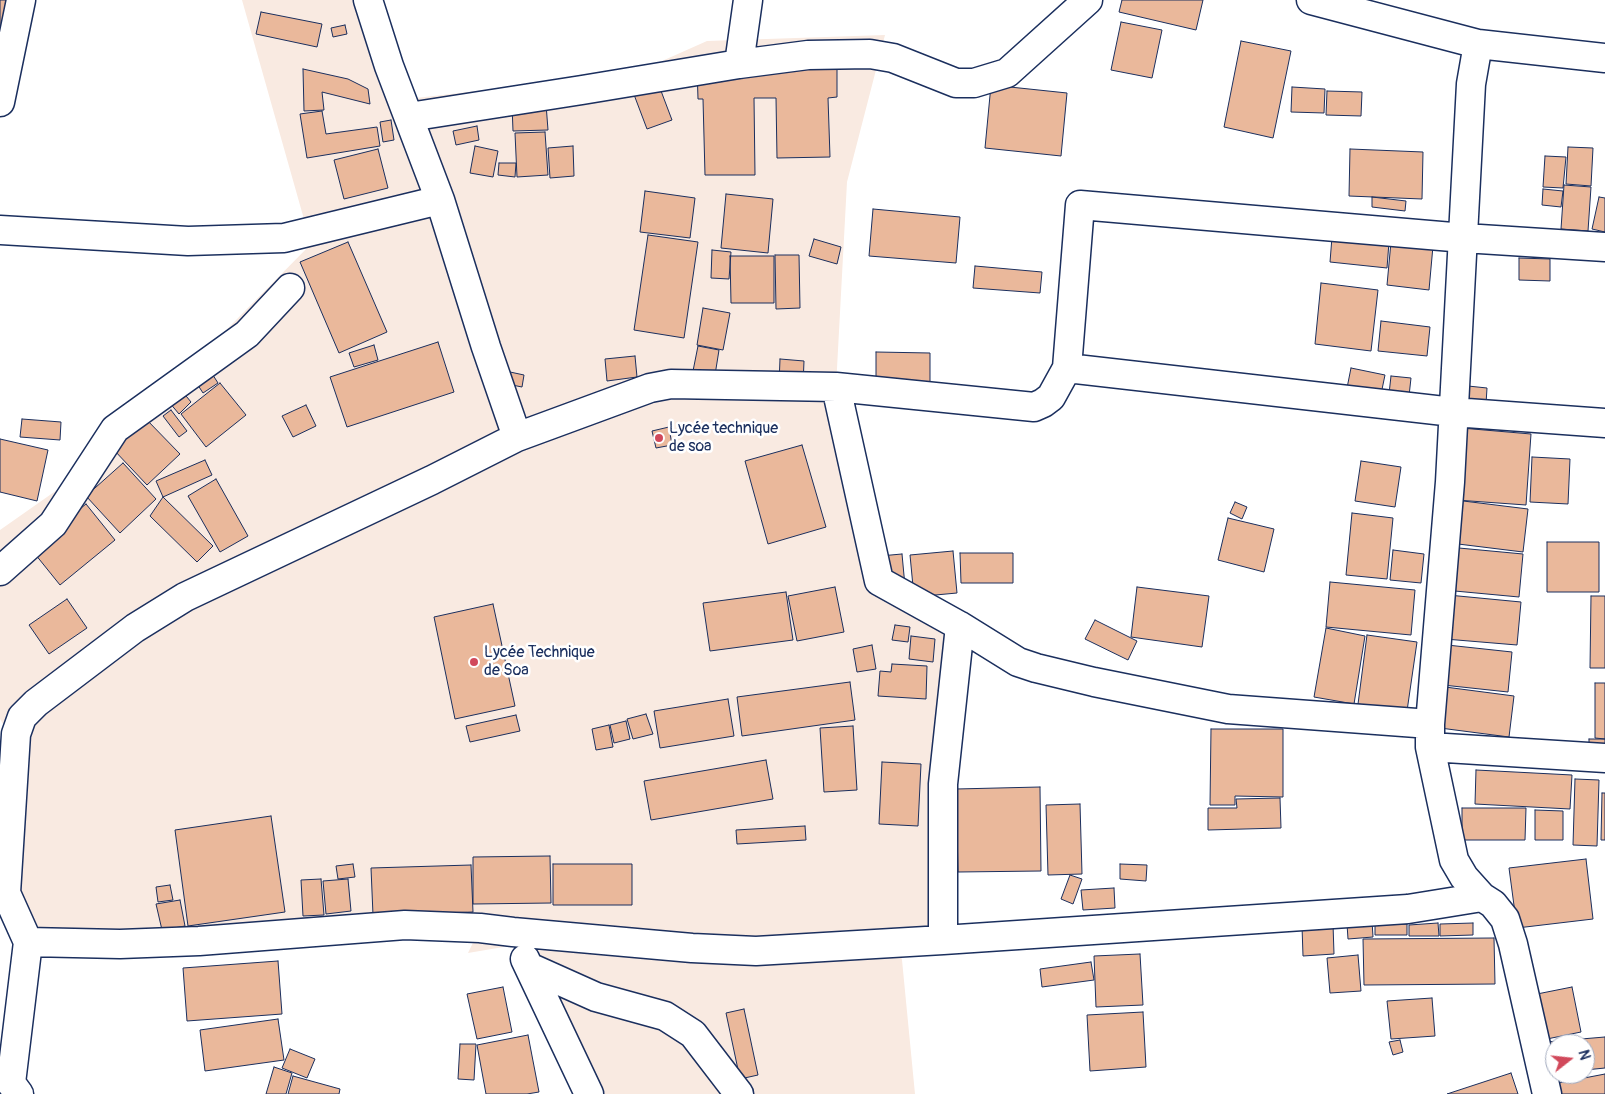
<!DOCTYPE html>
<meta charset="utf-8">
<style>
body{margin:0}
#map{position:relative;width:1605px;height:1094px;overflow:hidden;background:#fff;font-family:Pangolin,sans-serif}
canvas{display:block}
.north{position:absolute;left:1545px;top:1034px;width:50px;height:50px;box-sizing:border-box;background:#fff;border:1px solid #a4acbf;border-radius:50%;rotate:74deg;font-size:14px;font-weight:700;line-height:20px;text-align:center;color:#1b2f5e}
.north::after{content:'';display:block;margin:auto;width:18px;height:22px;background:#d1495b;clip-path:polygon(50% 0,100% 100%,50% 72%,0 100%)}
</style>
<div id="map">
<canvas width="1605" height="1094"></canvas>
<div class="north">N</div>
</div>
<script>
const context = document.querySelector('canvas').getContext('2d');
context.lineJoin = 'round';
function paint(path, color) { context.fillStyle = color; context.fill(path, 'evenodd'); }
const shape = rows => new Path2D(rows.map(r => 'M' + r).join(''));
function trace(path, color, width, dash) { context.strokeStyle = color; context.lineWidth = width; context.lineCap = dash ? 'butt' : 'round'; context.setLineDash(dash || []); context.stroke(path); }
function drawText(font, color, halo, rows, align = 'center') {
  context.font = font + ' Pangolin,sans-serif'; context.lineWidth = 5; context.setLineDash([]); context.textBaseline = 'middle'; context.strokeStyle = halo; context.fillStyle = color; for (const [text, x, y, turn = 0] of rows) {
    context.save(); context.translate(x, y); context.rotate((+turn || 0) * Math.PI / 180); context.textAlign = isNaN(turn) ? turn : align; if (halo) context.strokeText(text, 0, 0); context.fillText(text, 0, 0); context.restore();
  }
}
paint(shape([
 [242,0,375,0,416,98,635,73,707,41,885,35,847,182,836,387,879,581,960,626,943,940,898,942,902,960,915,1094,591,1094,527,943,468,953,480,928,39,947,6,893,7,731,0,719,0,530,94,464,311,244]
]), '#f9eae1');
const building = shape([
 [0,0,7,0,1,40,0,39,0,0],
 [1122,0,1203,0,1196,30,1119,12,1122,0],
 [261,12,322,24,317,47,256,34,261,12],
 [1121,22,1162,30,1152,78,1111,70,1121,22],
 [345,25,347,34,333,37,331,28,345,25],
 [1241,41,1291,51,1273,138,1224,127,1241,41],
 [837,64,837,97,828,98,830,157,777,158,776,98,754,98,755,175,705,175,703,99,698,99,697,67,837,64],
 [303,69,348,79,368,89,370,104,322,92,324,110,304,111,303,69],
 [658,83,672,120,647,129,633,92,658,83],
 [991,85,1067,93,1061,156,985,148,991,85],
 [1292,87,1325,89,1324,113,1291,112,1292,87],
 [1327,91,1362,92,1361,116,1326,115,1327,91],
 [546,104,548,130,513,131,512,105,546,104],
 [322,111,326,134,377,127,380,146,307,158,300,114,322,111],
 [391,120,394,140,383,142,380,122,391,120],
 [477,126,479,140,456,145,453,131,477,126],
 [545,132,548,175,517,177,515,133,545,132],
 [475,146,498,151,493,177,470,173,475,146],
 [573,146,574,176,550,178,548,148,573,146],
 [1568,147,1593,148,1591,186,1566,184,1568,147],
 [378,149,388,188,344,199,334,160,378,149],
 [1350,149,1423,152,1422,199,1349,196,1350,149],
 [1545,156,1566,157,1563,188,1543,187,1545,156],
 [499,163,516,163,515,177,498,175,499,163],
 [1564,185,1591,187,1588,231,1561,229,1564,185],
 [1543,189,1563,191,1561,207,1542,205,1543,189],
 [645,191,695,198,690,238,640,232,645,191],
 [726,194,773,199,768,253,721,248,726,194],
 [1372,197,1406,201,1405,211,1372,207,1372,197],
 [1599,197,1605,198,1605,232,1592,229,1599,197],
 [873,209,960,217,956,263,869,256,873,209],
 [648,235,698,242,684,338,634,330,648,235],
 [1332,237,1389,242,1387,268,1330,262,1332,237],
 [814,239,841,247,837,264,809,256,814,239],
 [348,242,387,332,339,353,300,262,348,242],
 [1391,242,1433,246,1429,290,1387,285,1391,242],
 [712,250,731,252,729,279,711,278,712,250],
 [775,255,799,255,800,308,776,309,775,255],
 [730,256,774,256,774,303,731,303,730,256],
 [1519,258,1550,259,1550,281,1519,280,1519,258],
 [975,266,1042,272,1040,293,973,288,975,266],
 [1321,283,1378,290,1371,351,1315,344,1321,283],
 [703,308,730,313,723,350,697,345,703,308],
 [1381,321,1430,327,1427,356,1378,351,1381,321],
 [438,342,454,392,347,427,330,377,438,342],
 [374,345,378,360,354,367,349,353,374,345],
 [698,346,719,350,715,375,693,371,698,346],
 [876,352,930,353,930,385,876,384,876,352],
 [635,356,637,377,607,381,605,359,635,356],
 [780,359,804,361,803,385,779,384,780,359],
 [1351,368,1385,375,1380,399,1346,393,1351,368],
 [209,369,218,383,203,393,194,379,209,369],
 [510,372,524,375,522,387,507,384,510,372],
 [1391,376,1411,378,1409,396,1389,394,1391,376],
 [220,383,246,415,206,447,181,414,220,383],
 [1468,386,1487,388,1486,404,1467,403,1468,386],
 [182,391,191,402,179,414,169,402,182,391],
 [306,405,316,426,293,437,282,416,306,405],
 [171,410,187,431,179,437,163,416,171,410],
 [145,418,180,454,147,485,113,449,145,418],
 [22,419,61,422,60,440,20,437,22,419],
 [669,427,672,445,656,448,652,431,669,427],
 [1461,428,1531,434,1526,505,1456,500,1461,428],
 [0,439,48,450,37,501,0,492,0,439],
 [802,445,826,527,768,544,745,461,802,445],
 [1532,457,1570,459,1568,504,1530,502,1532,457],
 [205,460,212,475,163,497,156,481,205,460],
 [1361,461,1401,467,1395,507,1355,501,1361,461],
 [123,463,156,499,120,533,86,496,123,463],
 [216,479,248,536,220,552,188,496,216,479],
 [163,497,213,546,197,562,150,516,163,497],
 [1455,500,1528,509,1523,552,1450,543,1455,500],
 [1235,502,1247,507,1242,519,1230,513,1235,502],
 [86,504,115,540,60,585,31,549,86,504],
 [1352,513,1393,518,1387,579,1346,575,1352,513],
 [1228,518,1274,529,1264,572,1218,560,1228,518],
 [1547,542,1599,542,1599,592,1547,592,1547,542],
 [1448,547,1523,554,1519,597,1444,590,1448,547],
 [1393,550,1424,554,1421,583,1390,580,1393,550],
 [953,551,957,593,914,597,910,555,953,551],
 [960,553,1013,553,1013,583,961,583,960,553],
 [902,554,905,586,869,557,902,554],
 [1330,582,1415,590,1411,635,1326,627,1330,582],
 [835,587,844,632,797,641,788,596,835,587],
 [1137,587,1209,596,1202,647,1131,637,1137,587],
 [786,592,793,640,710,651,703,603,786,592],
 [1448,595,1521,602,1517,645,1445,639,1448,595],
 [1591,596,1605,596,1605,668,1590,668,1591,596],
 [67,599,87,628,49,654,29,625,67,599],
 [493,604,515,706,455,719,434,617,493,604],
 [1095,620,1137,641,1128,660,1085,639,1095,620],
 [895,625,910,627,908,642,892,640,895,625],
 [1326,628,1365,636,1354,704,1314,697,1326,628],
 [1367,635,1417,642,1407,711,1358,704,1367,635],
 [911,636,935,639,933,662,909,659,911,636],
 [872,645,876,669,857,672,853,649,872,645],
 [1447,645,1512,652,1508,692,1443,685,1447,645],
 [892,664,927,666,926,699,878,696,880,671,891,672,892,664],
 [850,682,855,720,742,736,737,697,850,682],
 [1595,683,1605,683,1605,739,1595,738,1595,683],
 [1445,687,1514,696,1509,737,1440,728,1445,687],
 [728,699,734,736,660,748,654,711,728,699],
 [646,714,653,734,633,739,627,719,646,714],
 [516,715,520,731,470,742,466,726,516,715],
 [626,721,630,739,614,743,610,725,626,721],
 [609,725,613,747,596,750,592,729,609,725],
 [853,726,857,790,824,792,820,728,853,726],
 [1211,729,1283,729,1283,797,1235,796,1235,805,1210,805,1211,729],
 [1589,739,1605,739,1605,749,1589,748,1589,739],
 [766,760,773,799,651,820,644,781,766,760],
 [882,762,921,764,918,826,879,824,882,762],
 [1476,770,1572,775,1570,809,1475,804,1476,770],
 [1575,779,1599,780,1597,846,1573,845,1575,779],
 [1040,787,1041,871,958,872,956,789,1040,787],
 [1602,793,1605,793,1605,840,1601,840,1602,793],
 [1280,798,1281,828,1208,830,1208,808,1237,808,1236,799,1280,798],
 [1080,804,1082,874,1048,875,1046,805,1080,804],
 [1462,808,1526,808,1525,840,1462,840,1462,808],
 [1535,810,1563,811,1563,840,1535,840,1535,810],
 [271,816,285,912,188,926,175,830,271,816],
 [805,826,806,840,737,844,736,830,805,826],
 [550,856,551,903,473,904,473,857,550,856],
 [1586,859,1593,919,1517,928,1509,868,1586,859],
 [353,864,355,877,338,879,336,866,353,864],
 [553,864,632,864,632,905,553,905,553,864],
 [1120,864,1147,865,1146,881,1120,879,1120,864],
 [471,865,473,912,373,915,371,868,471,865],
 [1070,875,1082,879,1073,904,1061,899,1070,875],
 [321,879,324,915,303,916,301,880,321,879],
 [348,879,351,911,326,914,323,881,348,879],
 [170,885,173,900,158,902,156,887,170,885],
 [1114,888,1115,908,1083,910,1081,890,1114,888],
 [180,900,185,926,162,930,156,904,180,900],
 [1372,921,1373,937,1348,939,1347,924,1372,921],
 [1438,923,1439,936,1409,936,1409,925,1438,923],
 [1473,923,1473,935,1440,936,1440,924,1473,923],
 [1333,924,1334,954,1303,956,1302,926,1333,924],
 [1375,924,1407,924,1407,935,1375,935,1375,924],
 [1494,938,1495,984,1364,985,1363,939,1494,938],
 [1140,954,1143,1005,1096,1007,1094,956,1140,954],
 [1358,955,1361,991,1330,993,1327,958,1358,955],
 [278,961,282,1014,187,1021,183,968,278,961],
 [1091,962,1094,980,1042,987,1040,969,1091,962],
 [503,987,512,1032,477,1039,467,994,503,987],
 [1572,987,1581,1032,1542,1040,1532,995,1572,987],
 [1432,998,1435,1036,1391,1039,1387,1001,1432,998],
 [744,1009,758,1075,740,1079,726,1013,744,1009],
 [1143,1012,1146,1067,1090,1071,1087,1015,1143,1012],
 [278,1019,284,1060,205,1071,200,1030,278,1019],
 [528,1035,539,1092,527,1094,486,1094,477,1045,528,1035],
 [1605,1037,1605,1068,1585,1070,1585,1044,1555,1044,1555,1072,1534,1043,1605,1037],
 [1400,1040,1403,1052,1393,1055,1389,1042,1400,1040],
 [460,1044,476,1044,474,1080,458,1079,460,1044],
 [290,1049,315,1059,307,1078,282,1068,290,1049],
 [274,1067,292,1073,286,1094,266,1094,274,1067],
 [1511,1073,1518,1094,1447,1094,1511,1073],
 [1605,1074,1605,1094,1549,1094,1548,1085,1605,1074],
 [293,1076,340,1089,339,1094,288,1094,293,1076]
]);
paint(building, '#eab89b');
trace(building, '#1b2f5e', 1);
const minor = shape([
 [368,0,389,66,440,200,486,347,517,437],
 [1311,0,1478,44],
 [739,64,748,0],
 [0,102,21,0],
 [409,117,582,90,739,64,808,55,870,54,893,58,956,83,974,83,1007,73,1088,0],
 [0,230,188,241,284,238,440,200],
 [1067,368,1080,205,1464,238,1605,247],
 [836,387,879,581,960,626,1018,662,1036,668,1094,682,1228,709,1430,724,1430,747,1605,758],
 [0,571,53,524,115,429,247,334,290,288],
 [960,626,943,784,943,940,1408,909,1482,897],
 [1430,724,1450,482,1471,84,1478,44,1605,58],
 [1430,747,1454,860,1464,877,1482,897,1493,904,1505,919,1513,944,1547,1094],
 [943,940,756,951,692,948,513,932,480,928,405,925,199,941,120,944,28,942,6,893,16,734,22,717,36,703,135,628,185,597,432,480,517,437,650,388,671,384,836,387,1034,407,1043,403,1051,397,1067,368,1453,412,1605,423],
 [525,959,589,1094],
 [529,967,596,997,665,1016,693,1034,739,1094],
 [19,1094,11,1083,28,942]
]);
trace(minor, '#1b2f5e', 31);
trace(minor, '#fff', 28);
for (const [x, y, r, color] of [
 [659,438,5,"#d1495b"],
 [474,662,5,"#d1495b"]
]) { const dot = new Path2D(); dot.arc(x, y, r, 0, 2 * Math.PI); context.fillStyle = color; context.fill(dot); trace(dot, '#fff', 2); }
drawText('16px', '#1b2f5e', '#fff', [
 ["Lycée technique",669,429],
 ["de soa",669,447],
 ["Lycée Technique",484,653],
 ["de Soa",484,671]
], 'left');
</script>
